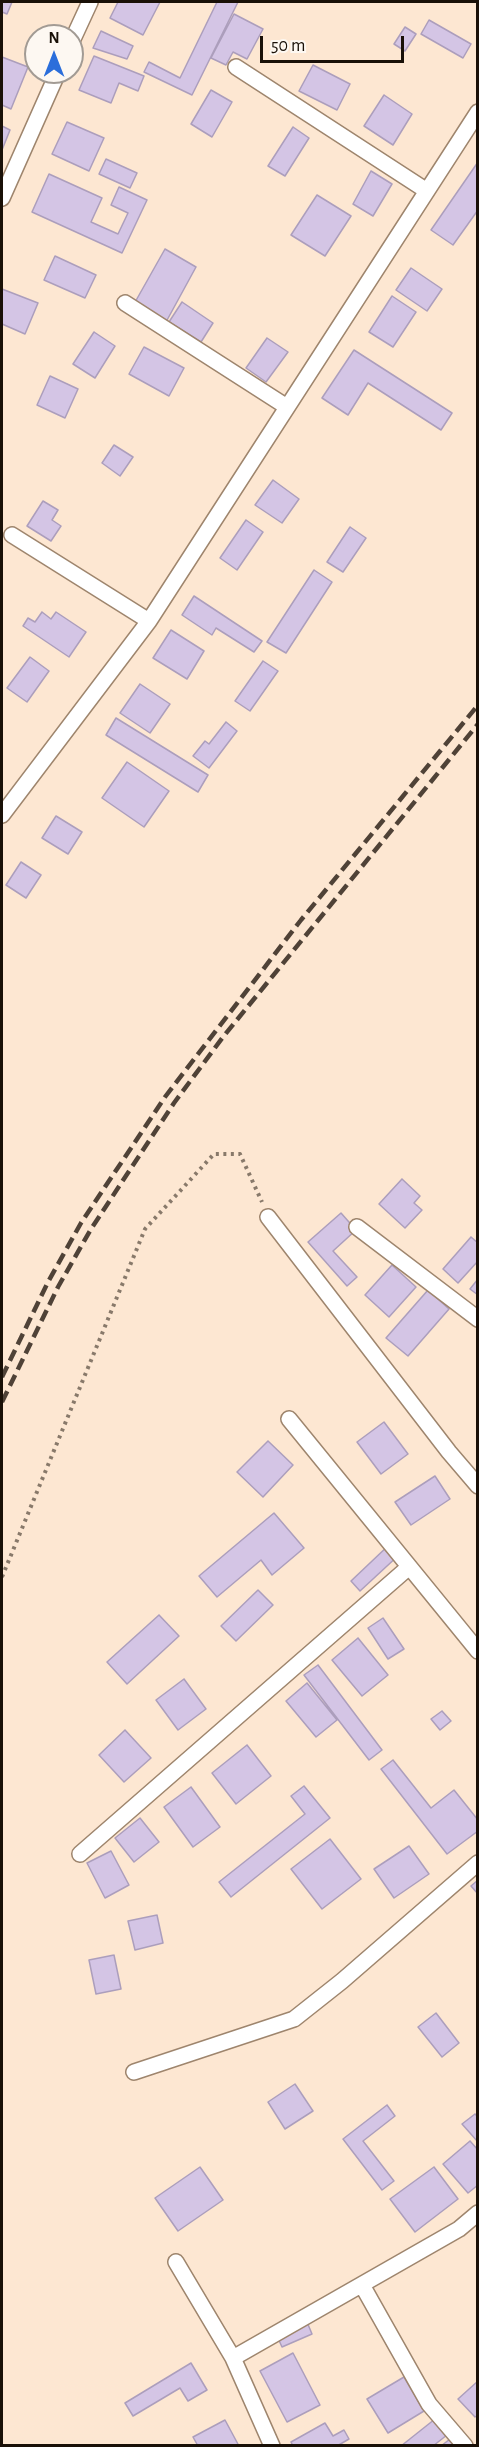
<!DOCTYPE html>
<style>
body{margin:0}
#map{position:relative;width:479px;height:2447px;overflow:hidden;background:#fde7d2;font-family:"Alegreya Sans",sans-serif}
canvas{display:block}
.frame{position:absolute;inset:0;border:3px solid #191007;pointer-events:none}
.north{position:absolute;left:24px;top:24px;width:60px;height:60px;box-sizing:border-box;background:#fdf8f2;border:2px solid #a29b94;border-radius:50%;rotate:0deg;font-size:16px;font-weight:700;line-height:24px;text-align:center;color:#191007}
.north::after{content:'';display:block;margin:auto;width:21px;height:27px;background:#2b6edb;clip-path:polygon(50% 0,100% 100%,50% 72%,0 100%)}
.scale{position:absolute;left:260px;top:36px;width:144px;height:27px;box-sizing:border-box;border:3px solid #191007;border-top:0;padding-left:8px;font-size:18px;line-height:21px;white-space:nowrap;color:#191007;-webkit-text-stroke:4px #fdf8f2;paint-order:stroke}
</style>
<div id="map">
<canvas width="479" height="2447"></canvas>
<div class="frame"></div>
<div class="north">N</div>
<div class="scale">50 m</div>
</div>
<script>
const context = document.querySelector('canvas').getContext('2d');
context.lineJoin = 'round';
function paint(path, color) { context.fillStyle = color; context.fill(path, 'evenodd'); }
const shape = rows => new Path2D(rows.map(r => 'M' + r).join(''));
function trace(path, color, width, dash) { context.strokeStyle = color; context.lineWidth = width; context.lineCap = dash ? 'butt' : 'round'; context.setLineDash(dash || []); context.stroke(path); }
const building = shape([
 [2,2,12,2,7,14,2,12,2,2],
 [118,2,160,2,143,35,110,18,118,2],
 [217,2,238,2,192,95,144,72,149,62,180,78,217,2],
 [234,14,263,29,247,59,233,52,226,65,211,58,234,14],
 [429,20,471,44,463,58,421,34,429,20],
 [405,27,416,34,405,51,394,44,405,27],
 [41,30,54,36,39,36,41,30],
 [101,31,133,46,127,59,93,48,101,31],
 [94,56,144,76,138,91,119,83,111,103,79,90,94,56],
 [2,57,28,67,11,109,2,105,2,57],
 [313,65,350,84,337,110,299,91,313,65],
 [211,90,232,102,212,137,191,124,211,90],
 [384,95,412,114,393,145,364,126,384,95],
 [67,122,104,138,89,171,52,154,67,122],
 [2,126,10,130,2,150,2,126],
 [293,127,309,138,285,176,268,166,293,127],
 [106,159,137,173,130,188,99,174,106,159],
 [478,162,478,210,453,245,431,230,478,162],
 [371,171,392,184,373,216,353,204,371,171],
 [49,174,102,198,91,222,118,234,128,213,111,205,119,187,147,200,122,253,32,212,49,174],
 [317,195,351,216,325,256,291,235,317,195],
 [165,249,196,267,166,322,134,304,165,249],
 [55,256,96,275,85,298,44,280,55,256],
 [411,268,442,289,427,311,396,290,411,268],
 [2,289,38,303,25,334,2,324,2,289],
 [392,296,416,312,393,347,369,332,392,296],
 [182,302,213,323,201,342,169,322,182,302],
 [94,332,115,346,95,378,73,364,94,332],
 [267,338,288,352,266,382,246,368,267,338],
 [144,347,184,368,169,396,129,374,144,347],
 [354,350,452,413,441,430,368,383,348,415,322,398,354,350],
 [50,376,78,389,65,418,37,405,50,376],
 [114,445,133,457,120,476,102,463,114,445],
 [273,480,299,499,282,523,255,505,273,480],
 [43,501,58,510,52,520,61,526,51,541,27,526,43,501],
 [246,520,263,532,237,570,220,558,246,520],
 [350,527,366,538,343,572,327,562,350,527],
 [314,570,332,582,286,653,267,642,314,570],
 [194,596,262,641,254,652,216,628,212,635,182,615,194,596],
 [42,612,51,619,56,612,86,632,69,657,23,626,28,618,35,622,42,612],
 [171,630,204,651,187,679,153,658,171,630],
 [30,657,49,671,27,702,7,688,30,657],
 [263,661,278,671,250,711,235,701,263,661],
 [140,684,170,704,150,733,120,713,140,684],
 [116,718,208,775,198,792,106,735,116,718],
 [226,722,237,731,209,768,193,756,205,741,209,744,226,722],
 [127,762,169,791,144,827,102,798,127,762],
 [56,816,82,832,68,854,42,838,56,816],
 [21,862,41,875,26,898,6,885,21,862],
 [402,1179,420,1196,414,1203,422,1210,405,1228,379,1204,402,1179],
 [341,1213,356,1230,333,1251,357,1277,347,1286,308,1242,341,1213],
 [471,1237,478,1243,478,1261,458,1283,443,1269,471,1237],
 [392,1265,416,1287,389,1317,365,1295,392,1265],
 [478,1279,478,1295,470,1289,478,1279],
 [428,1290,449,1309,408,1356,386,1338,428,1290],
 [384,1422,408,1454,381,1474,357,1442,384,1422],
 [268,1441,293,1465,263,1497,237,1472,268,1441],
 [435,1476,450,1499,411,1525,395,1502,435,1476],
 [274,1513,304,1548,272,1575,261,1560,217,1597,199,1576,274,1513],
 [390,1544,400,1554,360,1591,351,1581,390,1544],
 [258,1590,273,1605,236,1641,221,1626,258,1590],
 [159,1615,179,1636,127,1684,107,1662,159,1615],
 [383,1618,404,1649,388,1659,368,1628,383,1618],
 [358,1638,388,1675,362,1696,332,1660,358,1638],
 [318,1665,382,1750,369,1760,304,1675,318,1665],
 [184,1679,206,1709,178,1730,156,1700,184,1679],
 [307,1683,337,1720,316,1737,286,1701,307,1683],
 [442,1711,451,1721,440,1730,431,1719,442,1711],
 [125,1730,151,1758,124,1782,99,1755,125,1730],
 [247,1745,271,1776,236,1804,212,1773,247,1745],
 [393,1760,431,1808,454,1790,478,1820,478,1831,447,1854,381,1769,393,1760],
 [304,1786,330,1818,231,1897,219,1882,305,1814,291,1796,304,1786],
 [191,1787,220,1827,193,1847,164,1807,191,1787],
 [140,1818,159,1842,134,1862,115,1838,140,1818],
 [330,1839,361,1879,322,1909,291,1869,330,1839],
 [409,1846,429,1874,394,1898,374,1869,409,1846],
 [111,1851,129,1885,105,1898,87,1863,111,1851],
 [478,1880,478,1894,471,1886,478,1880],
 [157,1915,163,1943,135,1950,128,1921,157,1915],
 [114,1955,121,1989,96,1994,89,1960,114,1955],
 [436,2013,459,2043,442,2057,418,2027,436,2013],
 [295,2084,313,2111,285,2129,268,2102,295,2084],
 [387,2105,395,2116,363,2141,394,2181,382,2190,343,2139,387,2105],
 [475,2114,478,2117,478,2142,462,2124,475,2114],
 [470,2141,478,2150,478,2185,468,2193,443,2164,470,2141],
 [200,2167,223,2200,178,2231,155,2198,200,2167],
 [434,2167,458,2199,415,2232,390,2199,434,2167],
 [307,2322,312,2334,282,2347,277,2336,307,2322],
 [293,2353,320,2405,287,2422,260,2371,293,2353],
 [191,2363,207,2390,188,2401,180,2388,133,2416,125,2403,191,2363],
 [404,2377,424,2411,388,2433,367,2399,404,2377],
 [478,2381,478,2415,475,2417,458,2399,478,2381],
 [435,2419,447,2435,433,2446,401,2446,435,2419],
 [225,2420,239,2446,198,2446,193,2437,225,2420],
 [325,2423,333,2436,344,2430,349,2439,337,2446,293,2446,291,2442,325,2423],
 [450,2439,455,2446,441,2446,450,2439]
]);
paint(building, '#d4c5e5');
trace(building, '#ac9ebc', 1.5);
const street = shape([
 [72,41,90,2],
 [236,67,427,191],
 [2,198,58,72],
 [125,303,287,407],
 [12,535,149,621],
 [2,815,149,621,478,112],
 [268,1217,449,1452,478,1486],
 [357,1227,478,1319],
 [289,1419,478,1651],
 [80,1854,409,1567],
 [134,2072,294,2019,342,1981,478,1863],
 [176,2262,233,2358,272,2446],
 [362,2285,429,2404,465,2446],
 [233,2358,459,2229,478,2213]
]);
trace(street, '#9e856d', 18);
trace(shape([
 [2,1577,145,1229,214,1154,240,1154,262,1202]
]), '#88796a', 4, [3, 4.5]);
trace(street, '#fff', 15);
trace(shape([
 [2,1377,48,1282,81,1223,165,1097,301,920,478,705],
 [2,1402,58,1287,91,1229,174,1103,223,1037,478,724]
]), '#4f4237', 4.5, [12, 6]);
</script>
